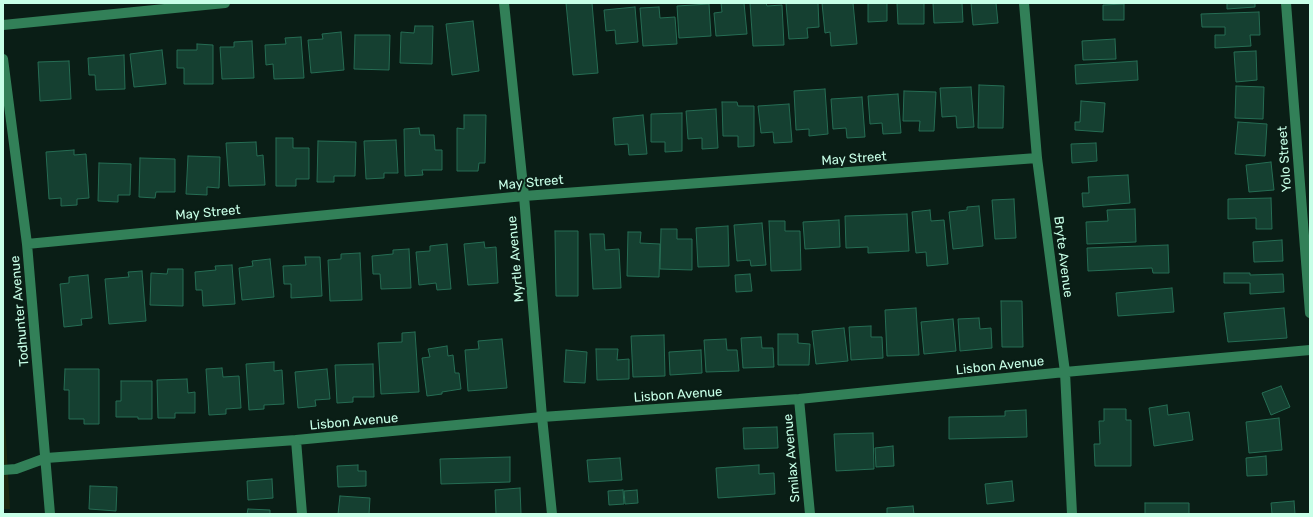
<!DOCTYPE html>
<style>
body{margin:0}
#map{position:relative;width:1313px;height:517px;overflow:hidden;background:#0a1e16;font-family:Rubik,sans-serif}
canvas{display:block}
.frame{position:absolute;inset:0;border:4px solid #c7ffe7;pointer-events:none}
</style>
<div id="map">
<canvas width="1313" height="517"></canvas>
<div class="frame"></div>
</div>
<script>
const context = document.querySelector('canvas').getContext('2d');
context.lineJoin = 'round';
function paint(path, color) { context.fillStyle = color; context.fill(path, 'evenodd'); }
const shape = rows => new Path2D(rows.map(r => 'M' + r).join(''));
function trace(path, color, width, dash) { context.strokeStyle = color; context.lineWidth = width; context.lineCap = dash ? 'butt' : 'round'; context.setLineDash(dash || []); context.stroke(path); }
function drawText(font, color, halo, rows, align = 'center') {
  context.font = font + ' Rubik,sans-serif'; context.lineWidth = 4; context.setLineDash([]); context.textBaseline = 'middle'; context.strokeStyle = halo; context.fillStyle = color; for (const [text, x, y, turn = 0] of rows) {
    context.save(); context.translate(x, y); context.rotate((+turn || 0) * Math.PI / 180); context.textAlign = isNaN(turn) ? turn : align; if (halo) context.strokeText(text, 0, 0); context.fillText(text, 0, 0); context.restore();
  }
}
paint(shape([
 [3,386,10,509,3,509]
]), '#1d280d');
const building = shape([
 [566,3,592,3,598,73,573,75,566,3],
 [721,3,744,3,747,34,716,36,714,13,722,12,721,3],
 [750,3,766,3,767,6,782,5,784,45,753,46,750,3],
 [786,3,818,3,819,27,807,28,808,38,789,39,786,3],
 [822,3,853,3,857,44,831,46,830,32,825,33,822,3],
 [868,3,887,3,887,21,868,22,868,3],
 [897,3,924,3,924,24,898,24,897,3],
 [933,3,962,3,963,22,934,23,933,3],
 [971,3,996,3,998,23,973,25,971,3],
 [1227,3,1255,3,1255,7,1227,9,1227,3],
 [709,4,711,36,679,38,677,6,709,4],
 [1124,4,1124,20,1103,20,1103,5,1124,4],
 [635,7,638,42,616,44,615,30,606,31,604,10,635,7],
 [659,7,660,18,675,17,677,44,643,46,640,8,659,7],
 [1259,12,1260,35,1250,35,1251,46,1215,48,1215,35,1225,35,1225,27,1202,27,1201,14,1259,12],
 [473,21,479,71,452,75,446,24,473,21],
 [415,26,433,26,432,64,400,63,401,32,414,33,415,26],
 [341,32,344,70,311,73,308,40,323,39,322,34,341,32],
 [355,35,390,35,389,70,354,69,355,35],
 [301,37,304,78,274,79,273,64,266,65,265,45,286,44,285,38,301,37],
 [1115,39,1116,59,1083,60,1082,41,1115,39],
 [252,41,254,78,222,79,220,47,234,47,234,42,252,41],
 [197,44,213,45,213,84,184,84,184,68,177,68,177,50,197,50,197,44],
 [162,50,166,84,134,87,130,54,162,50],
 [1256,51,1257,80,1236,82,1234,52,1256,51],
 [124,55,125,89,96,90,95,75,89,75,88,58,124,55],
 [69,61,71,99,40,101,38,62,69,61],
 [1137,61,1138,80,1076,84,1075,65,1137,61],
 [979,85,1004,86,1003,128,978,128,979,85],
 [1236,86,1264,87,1263,119,1235,118,1236,86],
 [971,87,974,127,957,128,956,116,942,117,940,88,971,87],
 [825,89,828,134,809,136,809,129,796,130,794,91,825,89],
 [904,91,936,92,934,131,919,131,920,121,903,121,904,91],
 [898,94,901,133,883,134,882,123,870,124,868,96,898,94],
 [862,97,865,137,847,138,846,128,833,129,831,99,862,97],
 [1081,101,1105,103,1103,132,1075,130,1075,122,1080,122,1081,101],
 [722,102,737,102,738,106,754,106,754,146,738,147,738,136,723,136,722,102],
 [789,104,792,142,774,143,773,132,761,133,758,106,789,104],
 [716,109,718,148,702,149,702,138,688,139,686,111,716,109],
 [682,113,682,151,665,152,665,142,651,142,651,114,682,113],
 [464,115,486,115,485,163,479,163,478,171,457,171,457,128,464,129,464,115],
 [643,115,647,154,629,155,628,144,615,145,613,118,643,115],
 [1238,122,1267,124,1265,156,1235,154,1238,122],
 [419,128,420,135,434,135,435,150,442,150,442,170,422,170,423,175,405,176,404,129,419,128],
 [276,138,293,138,293,148,309,148,309,179,296,179,296,186,276,186,276,138],
 [396,140,398,173,384,173,384,178,366,179,364,141,396,140],
 [318,141,356,142,355,176,334,176,334,182,317,182,318,141],
 [256,142,257,156,263,155,265,185,229,186,226,143,256,142],
 [1096,143,1097,161,1072,163,1071,144,1096,143],
 [74,150,74,155,86,154,89,198,77,199,77,205,61,206,61,198,49,199,46,152,74,150],
 [188,156,220,157,219,188,207,187,207,195,186,194,188,156],
 [140,158,175,159,175,192,156,192,155,198,139,197,140,158],
 [1271,162,1274,190,1249,192,1246,165,1271,162],
 [99,163,131,164,130,195,118,195,118,202,98,201,99,163],
 [1128,175,1130,203,1083,207,1082,193,1089,193,1088,177,1128,175],
 [1271,198,1272,229,1256,229,1256,218,1228,219,1228,199,1271,198],
 [1014,199,1016,238,995,239,992,200,1014,199],
 [979,206,983,246,953,249,949,212,967,210,967,207,979,206],
 [1135,209,1136,242,1087,244,1086,222,1108,221,1107,210,1135,209],
 [930,210,931,221,944,220,948,264,927,266,926,252,916,253,912,212,930,210],
 [907,214,909,251,868,253,868,247,846,248,845,216,907,214],
 [839,220,840,247,805,249,803,222,839,220],
 [769,221,785,221,785,231,800,231,801,270,771,271,769,221],
 [762,223,766,265,751,266,750,260,737,261,734,225,762,223],
 [728,226,729,266,698,267,696,228,728,226],
 [661,229,677,229,677,239,692,239,692,270,660,269,661,229],
 [555,231,578,231,578,296,556,296,555,231],
 [628,232,641,232,640,243,660,244,659,277,627,276,628,232],
 [590,234,604,234,605,250,619,249,621,288,593,289,590,234],
 [1282,240,1283,261,1254,262,1253,242,1282,240],
 [484,242,485,248,496,247,498,283,468,285,464,244,484,242],
 [447,244,451,289,437,290,436,283,419,285,416,252,430,251,430,246,447,244],
 [1168,245,1169,273,1153,273,1152,268,1088,271,1087,248,1168,245],
 [409,249,411,288,381,289,380,274,373,274,372,256,393,254,393,250,409,249],
 [360,253,362,300,330,301,328,260,341,259,341,254,360,253],
 [305,257,320,257,322,296,291,298,291,284,284,284,283,266,306,265,305,257],
 [270,259,274,297,242,300,239,268,253,266,252,261,270,259],
 [232,265,235,304,203,306,202,290,196,290,195,272,216,270,215,266,232,265],
 [168,269,183,269,183,306,150,305,151,273,167,274,168,269],
 [142,271,146,321,109,324,105,279,129,277,128,272,142,271],
 [1224,273,1250,273,1250,275,1283,274,1284,292,1250,294,1250,283,1224,283,1224,273],
 [750,274,752,291,736,292,735,275,750,274],
 [88,275,92,318,81,319,82,325,64,327,60,284,69,283,69,277,88,275],
 [1172,288,1174,312,1118,316,1116,293,1172,288],
 [1001,301,1022,301,1023,347,1002,347,1001,301],
 [916,308,919,355,887,356,885,310,916,308],
 [1284,308,1287,338,1228,342,1224,313,1284,308],
 [979,318,980,329,991,328,992,348,960,351,958,319,979,318],
 [953,319,956,351,924,354,921,322,953,319],
 [871,326,871,337,882,337,883,358,851,360,849,327,871,326],
 [844,328,848,361,816,364,812,331,844,328],
 [415,332,419,392,381,394,378,343,402,342,402,333,415,332],
 [778,334,798,334,798,343,810,344,809,365,778,365,778,334],
 [664,335,665,376,633,377,631,336,664,335],
 [761,337,762,348,773,348,774,367,743,368,741,338,761,337],
 [502,339,507,388,468,391,465,350,479,349,478,341,502,339],
 [726,339,727,350,737,350,739,371,706,372,704,340,726,339],
 [447,346,448,356,453,355,455,373,459,373,461,389,442,392,442,394,427,396,422,358,430,357,428,349,447,346],
 [596,349,618,349,617,360,629,359,629,379,597,380,596,349],
 [566,350,587,352,585,383,564,382,566,350],
 [701,350,702,373,670,375,669,352,701,350],
 [274,362,274,371,282,370,284,404,264,405,264,409,249,410,246,364,274,362],
 [373,364,374,397,353,397,353,402,337,403,335,365,373,364],
 [222,368,223,377,239,376,241,408,226,409,226,414,209,415,206,369,222,368],
 [65,369,99,369,99,424,84,424,84,419,69,419,69,390,64,390,65,369],
 [327,369,330,399,315,400,316,406,298,408,295,372,327,369],
 [187,379,188,393,195,392,195,413,175,413,175,418,158,418,157,380,187,379],
 [121,381,152,381,152,419,138,419,138,417,116,417,116,401,121,401,121,381],
 [1281,386,1290,407,1271,415,1262,393,1281,386],
 [1167,405,1168,415,1189,412,1193,440,1154,446,1149,408,1167,405],
 [1104,409,1126,409,1126,420,1131,420,1131,466,1095,466,1094,444,1100,444,1099,421,1104,421,1104,409],
 [1026,410,1027,437,949,439,949,417,1005,416,1005,411,1026,410],
 [1279,418,1282,450,1249,453,1246,422,1279,418],
 [777,427,778,448,744,449,743,428,777,427],
 [873,433,874,469,836,471,834,434,873,433],
 [893,446,894,466,876,467,875,448,893,446],
 [1266,456,1267,475,1247,476,1246,458,1266,456],
 [510,457,510,482,441,484,440,459,510,457],
 [620,458,622,480,589,482,587,460,620,458],
 [358,465,358,471,366,471,366,486,338,487,337,466,358,465],
 [759,465,759,474,774,473,775,494,718,498,716,468,759,465],
 [272,479,273,498,248,500,247,481,272,479],
 [1012,481,1014,501,987,504,985,484,1012,481],
 [90,486,117,487,116,511,89,509,90,486],
 [520,488,521,514,496,514,495,490,520,488],
 [623,490,624,504,609,505,608,491,623,490],
 [637,490,638,503,625,504,624,491,637,490],
 [340,496,370,498,369,514,338,514,340,496],
 [1294,501,1295,514,1272,514,1271,503,1294,501],
 [1145,503,1189,503,1189,514,1145,514,1145,503],
 [913,506,914,514,887,514,887,508,913,506],
 [248,509,270,510,270,514,247,514,248,509]
]);
paint(building, '#154031');
trace(building, '#266d54', 1);
trace(shape([
 [504,3,524,196,542,417,552,514],
 [1024,3,1037,158,1065,372,1072,514],
 [1286,3,1310,313],
 [3,25,225,3],
 [3,59,27,244,50,514],
 [27,244,524,196,1037,158],
 [799,399,810,514],
 [296,440,302,514],
 [3,470,16,469,46,458,296,440,542,417,799,399,1065,372,1310,350]
]), '#328058', 10);
drawText('13px', '#c7ffe7', '#0a1e16', [
 ["May Street",854,159,-4],
 ["Yolo Street",1285,159,-94],
 ["May Street",531,183,-5],
 ["May Street",208,213,-5],
 ["Bryte Avenue",1063,257,83],
 ["Myrtle Avenue",516,259,-95],
 ["Todhunter Avenue",20,311,-95],
 ["Lisbon Avenue",1000,366,-6],
 ["Lisbon Avenue",678,395,-4],
 ["Lisbon Avenue",354,422,-5],
 ["Smilax Avenue",792,458,-95]
]);
</script>
